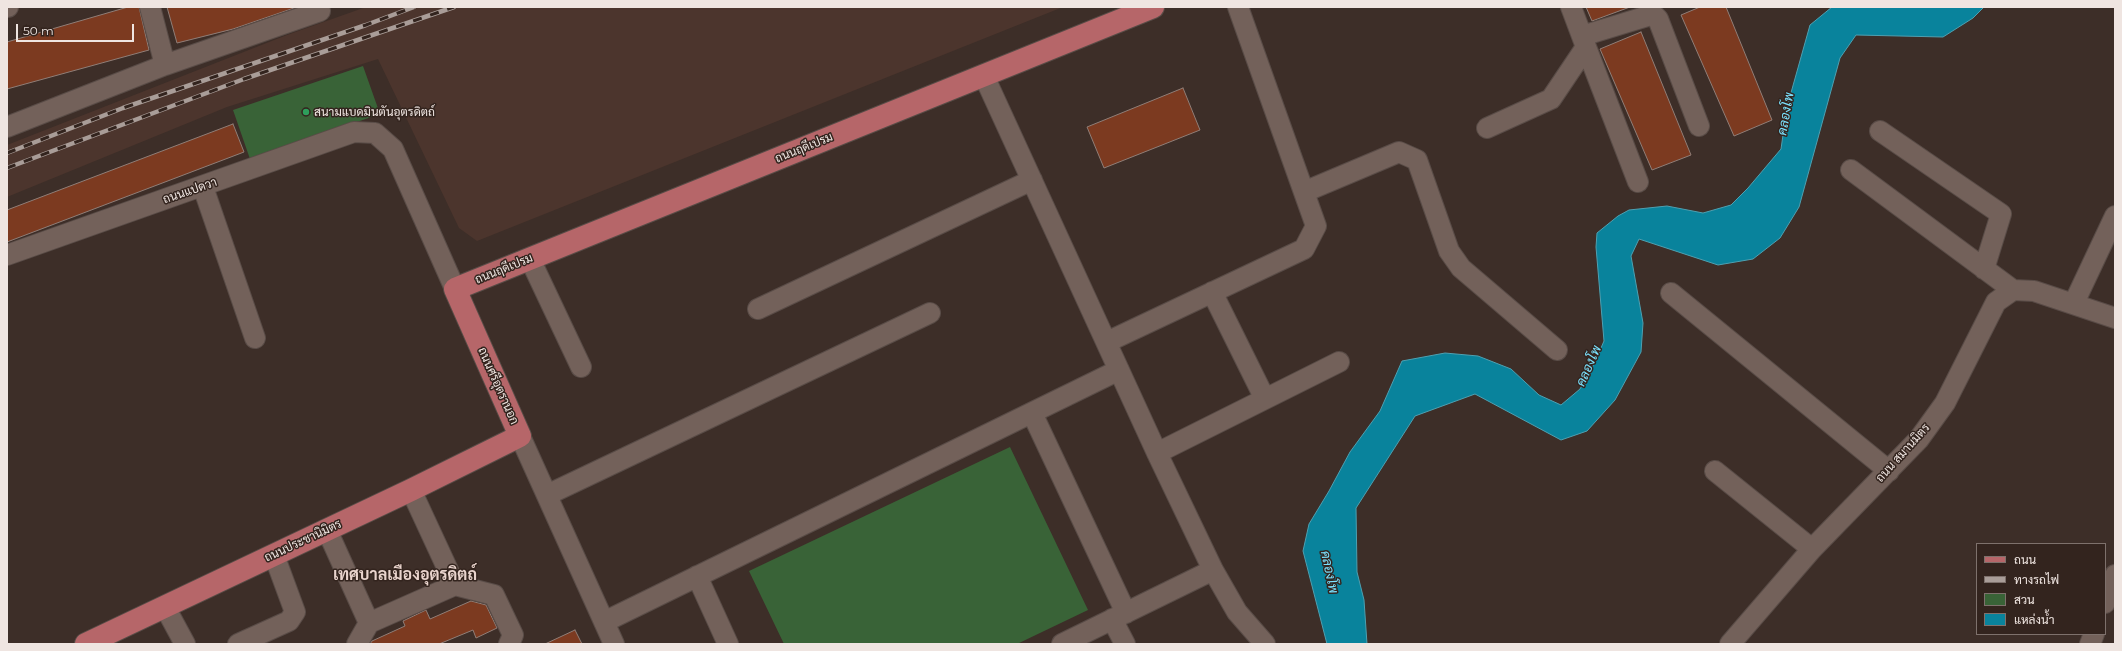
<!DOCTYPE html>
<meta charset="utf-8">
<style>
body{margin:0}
#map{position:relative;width:2122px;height:651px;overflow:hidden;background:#3d2e28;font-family:Montserrat,Sarabun,sans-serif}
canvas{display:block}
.frame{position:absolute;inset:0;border:8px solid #efe5e1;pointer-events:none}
.legend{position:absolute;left:1976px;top:543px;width:130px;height:92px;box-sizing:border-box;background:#33241e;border:1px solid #7e716c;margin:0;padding:5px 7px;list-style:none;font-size:12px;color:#efe5e1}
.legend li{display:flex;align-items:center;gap:8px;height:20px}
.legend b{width:20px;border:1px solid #7e716c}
.scale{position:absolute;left:16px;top:24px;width:118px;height:18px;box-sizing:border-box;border:2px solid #efe5e1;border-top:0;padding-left:5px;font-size:12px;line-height:14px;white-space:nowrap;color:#efe5e1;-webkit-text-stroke:3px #33241e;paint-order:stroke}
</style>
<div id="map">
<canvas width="2122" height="651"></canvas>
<div class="frame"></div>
<ul class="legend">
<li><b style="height:5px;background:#b66669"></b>ถนน</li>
<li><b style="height:5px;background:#a99d98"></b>ทางรถไฟ</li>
<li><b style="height:11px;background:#396337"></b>สวน</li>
<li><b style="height:11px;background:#09839c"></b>แหล่งน้ำ</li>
</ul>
<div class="scale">50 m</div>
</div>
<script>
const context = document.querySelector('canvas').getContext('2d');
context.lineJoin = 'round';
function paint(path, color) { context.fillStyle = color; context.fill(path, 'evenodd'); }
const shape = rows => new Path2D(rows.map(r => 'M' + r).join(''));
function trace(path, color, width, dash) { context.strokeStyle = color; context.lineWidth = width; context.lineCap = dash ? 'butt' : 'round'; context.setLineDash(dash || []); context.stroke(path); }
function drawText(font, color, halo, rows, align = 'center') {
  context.font = font + ' Montserrat,Sarabun,sans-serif'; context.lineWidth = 3; context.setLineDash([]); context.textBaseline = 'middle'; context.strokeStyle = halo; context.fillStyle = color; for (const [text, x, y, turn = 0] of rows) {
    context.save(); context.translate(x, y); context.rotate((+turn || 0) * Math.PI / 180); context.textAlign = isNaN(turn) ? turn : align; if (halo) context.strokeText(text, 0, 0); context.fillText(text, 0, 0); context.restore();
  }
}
paint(shape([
 [366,7,1063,7,477,241,459,228,378,59,227,107,7,197,7,145,287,35]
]), '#4c352d');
paint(shape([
 [363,66,380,114,250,159,233,110],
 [1010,447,1088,610,1017,644,784,644,749,571]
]), '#396337');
const water = shape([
 [1832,7,1984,7,1973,18,1943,37,1856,35,1840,58,1799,207,1780,238,1753,259,1718,265,1639,239,1631,256,1643,323,1641,352,1615,400,1587,431,1561,440,1475,394,1415,416,1356,508,1357,572,1364,600,1367,644,1327,644,1303,551,1309,524,1329,491,1350,452,1380,411,1402,361,1445,353,1478,356,1511,369,1539,395,1561,405,1580,389,1594,364,1604,341,1596,247,1597,233,1618,216,1629,210,1667,206,1703,213,1731,205,1748,188,1781,149,1787,107,1810,25,1832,7]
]);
paint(water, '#09839c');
trace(water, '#4ea0b1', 1);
const building = shape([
 [128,7,139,7,149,50,7,89,7,42,128,7],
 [167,7,297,7,233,29,177,43,167,7],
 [1586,7,1630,7,1592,21,1586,7],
 [1700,7,1726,7,1772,120,1734,136,1681,15,1700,7],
 [1641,32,1691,155,1652,170,1600,49,1641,32],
 [1183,88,1200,130,1104,168,1087,127,1183,88],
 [233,124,244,152,7,242,7,210,233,124],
 [471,601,486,605,497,628,476,638,473,630,439,644,370,644,372,641,405,626,403,621,426,610,430,619,471,601],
 [575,630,582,644,545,644,575,630]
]);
paint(building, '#7c3a20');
trace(building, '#907e77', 1);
const minor = shape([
 [7,7,8,7],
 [150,7,165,65],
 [1582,36,1651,15,1655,16,1658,19,1699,126],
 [1586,47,1638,182],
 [984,76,1157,453,1213,570,1237,612,1265,644],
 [7,127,165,65,320,11,319,7],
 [1487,128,1551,99,1586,47,1571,7],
 [1880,131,2001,214,1984,269],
 [1851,170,2013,290],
 [203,187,255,338],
 [1304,192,1399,152,1417,160,1449,251,1461,268,1557,350],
 [7,255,354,132,375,133,393,149,455,289],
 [530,259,581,367],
 [1212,292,1265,399],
 [1671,293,1889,471],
 [2074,303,2115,216],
 [758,309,1032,180],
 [1107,342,1304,249,1316,226,1238,7],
 [1032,413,1126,613],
 [520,436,614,644],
 [1157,453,1339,362],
 [1715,471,1812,549],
 [411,490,455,585,494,595,513,635,509,644],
 [547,495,930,313],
 [327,530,369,623,357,644],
 [697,576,728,644],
 [2105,603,2115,575],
 [165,607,185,644],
 [1112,619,1125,644],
 [604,622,1119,370],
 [369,623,455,585],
 [238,644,289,621,295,612,274,555],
 [1062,644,1213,570],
 [1730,644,1812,549,1919,439,1945,403,1996,302,2013,290,2034,291,2115,318],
 [2090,644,2094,634]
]);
const major = shape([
 [86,644,411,490,520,436,455,289,1153,7]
]);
trace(minor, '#594c47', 22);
trace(major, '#594c47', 24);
trace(minor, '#73615a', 20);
trace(major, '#b66669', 22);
const rail = shape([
 [7,153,123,108,366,25,414,7],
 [7,168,244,79,454,7]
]);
trace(rail, '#a99d98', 4.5);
trace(rail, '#33241e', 3, [9]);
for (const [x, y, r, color] of [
 [306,112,4,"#2e9e5b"]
]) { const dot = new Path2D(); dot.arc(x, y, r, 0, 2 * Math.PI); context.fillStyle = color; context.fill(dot); trace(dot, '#33241e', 1.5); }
drawText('12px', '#efe5e1', '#33241e', [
 ["สนามแบดมินตันอุตรดิตถ์",314,112]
], 'left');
drawText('12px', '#efe5e1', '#33241e', [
 ["ถนนฤดีเปรม",804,148,-22],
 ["ถนนแปดวา",190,191,-19],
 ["ถนนฤดีเปรม",504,269,-22],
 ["ถนนศรีอุตรานอก",498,386,66],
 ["ถนน สมานมิตร",1903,453,-48],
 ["ถนนประชานิมิตร",303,541,-25]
]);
drawText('italic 13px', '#7be2fe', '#33241e', [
 ["คลองโพ",1786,114,-80],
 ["คลองโพ",1589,366,-66],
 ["คลองโพ",1329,572,78]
]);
drawText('bold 16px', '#e9d4cd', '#33241e', [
 ["เทศบาลเมืองอุตรดิตถ์",405,575]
]);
</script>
